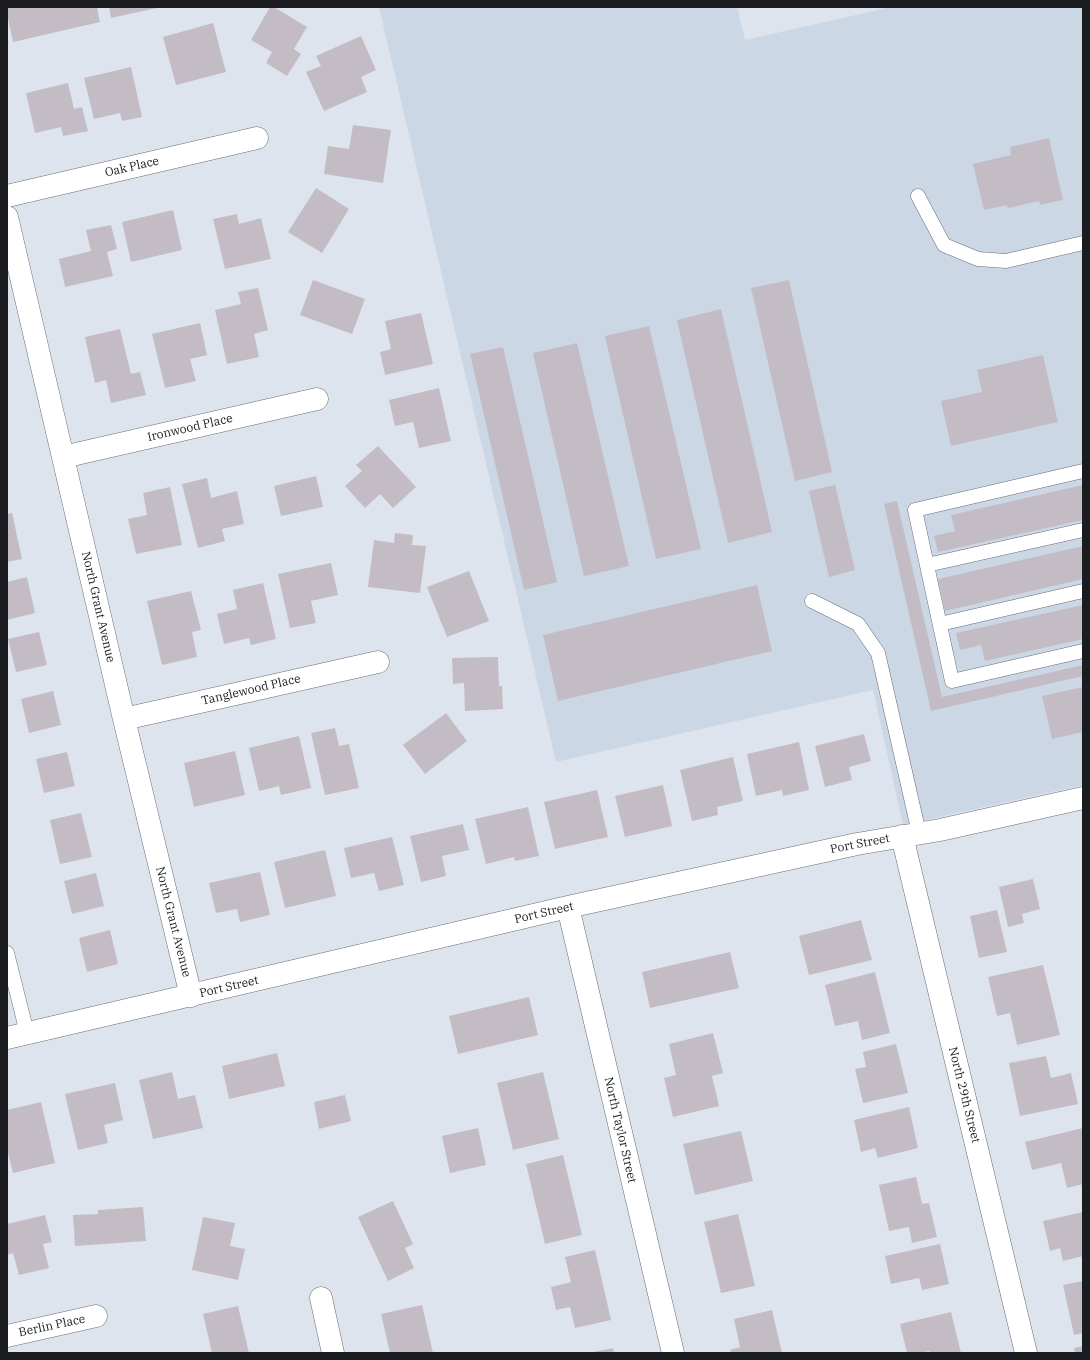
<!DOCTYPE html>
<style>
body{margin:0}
#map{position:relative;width:1090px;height:1360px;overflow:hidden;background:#dee4ed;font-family:"IBM Plex Serif",serif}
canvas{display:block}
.frame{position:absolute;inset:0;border:8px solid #1a1c1f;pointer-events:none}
</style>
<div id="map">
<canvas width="1090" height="1360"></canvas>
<div class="frame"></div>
</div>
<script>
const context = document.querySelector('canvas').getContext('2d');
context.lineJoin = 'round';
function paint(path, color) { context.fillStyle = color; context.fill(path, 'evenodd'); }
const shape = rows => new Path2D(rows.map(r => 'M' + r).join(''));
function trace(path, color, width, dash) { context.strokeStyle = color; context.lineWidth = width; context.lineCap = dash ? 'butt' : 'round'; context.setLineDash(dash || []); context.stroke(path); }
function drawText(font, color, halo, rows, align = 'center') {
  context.font = font + ' "IBM Plex Serif",serif'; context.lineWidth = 3; context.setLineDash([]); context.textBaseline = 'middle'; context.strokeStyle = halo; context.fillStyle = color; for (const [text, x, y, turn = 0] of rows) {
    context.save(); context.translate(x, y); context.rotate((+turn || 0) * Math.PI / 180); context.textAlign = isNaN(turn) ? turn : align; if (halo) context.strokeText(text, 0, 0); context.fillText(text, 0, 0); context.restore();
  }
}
paint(shape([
 [379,7,737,7,745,40,891,7,1083,7,1083,785,903,825,873,690,556,762]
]), '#ccd7e6');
paint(shape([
 [7,7,97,7,100,22,13,42,7,14],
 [109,7,157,7,157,8,111,18],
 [270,7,274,7,307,27,294,49,301,54,287,76,266,63,272,52,251,40],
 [213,23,226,72,176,85,163,37],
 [361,36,376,70,361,77,367,92,324,111,306,72,321,66,316,56],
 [131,67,142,117,122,121,120,113,94,119,84,78],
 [68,83,74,109,82,107,88,131,63,136,61,127,35,133,26,93],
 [353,125,391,130,383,183,324,174,328,146,349,149],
 [1049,138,1063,200,1040,205,1039,201,1008,208,1007,205,984,210,973,164,1011,155,1010,147],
 [316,188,349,209,322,253,288,232],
 [173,210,182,250,131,262,122,222],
 [237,214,239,224,261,218,271,259,225,269,213,219],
 [111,225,117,249,107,252,113,276,65,287,59,259,91,251,86,230],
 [313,280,365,299,352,334,300,315],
 [789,280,832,472,795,481,751,288],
 [258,288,268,330,254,334,259,357,227,364,215,310,241,304,238,292],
 [721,309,772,532,728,543,677,320],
 [421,313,433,364,385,375,380,352,391,349,385,321],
 [200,323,207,355,190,359,196,381,165,388,152,334],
 [649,326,701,549,656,559,605,336],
 [120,329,131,374,140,372,146,395,111,403,106,380,95,383,85,337],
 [577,343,629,566,584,576,533,353],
 [503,347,557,582,524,590,470,354],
 [1043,355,1058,422,951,446,941,401,982,392,977,370],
 [439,388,451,441,419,448,413,422,395,426,389,400],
 [378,446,416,487,393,508,380,494,365,508,345,486,362,471,356,465],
 [316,476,323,507,281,516,274,486],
 [207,478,211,498,237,491,244,524,222,529,225,541,198,548,182,484],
 [835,485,855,570,829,577,809,491],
 [1083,485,1083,520,938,552,934,536,955,531,951,515],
 [170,487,182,545,136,554,128,519,147,515,143,493],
 [897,501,942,697,1083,665,1083,676,931,711,884,504],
 [12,513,22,559,7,562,7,514],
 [395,533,413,535,412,545,426,546,420,593,368,587,374,540,394,543],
 [1083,546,1083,579,945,611,938,579],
 [331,563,338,595,311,601,316,623,290,628,278,574],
 [469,571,489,621,447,637,427,587],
 [27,577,35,613,7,620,7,582],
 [263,583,276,639,251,645,249,638,224,644,217,614,237,609,233,590],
 [757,585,772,651,558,701,543,635],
 [191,591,201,630,192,632,197,657,162,665,147,601],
 [1083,605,1083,639,985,661,981,645,960,650,956,633],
 [39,632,47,665,16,672,8,639],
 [498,657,499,686,502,686,503,709,465,711,464,683,453,684,452,658],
 [1083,687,1083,732,1052,739,1042,696],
 [53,691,61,725,29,733,21,699],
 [446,713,467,741,425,774,403,745],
 [335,728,339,746,349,744,359,788,325,795,311,733],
 [864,734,871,761,849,767,852,780,825,787,815,746],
 [299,736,311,788,281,795,279,786,259,791,249,748],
 [799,742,809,790,783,796,782,790,756,796,747,754],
 [235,751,245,795,194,807,184,763],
 [67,752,75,786,44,793,36,759],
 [733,757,743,801,717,807,718,815,692,821,680,770],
 [663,785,672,826,625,837,615,796],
 [597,790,608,837,555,849,544,802],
 [528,807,539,856,515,861,514,857,486,864,475,819],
 [81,813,92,857,60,864,50,820],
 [463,824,469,850,442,856,446,876,421,882,410,836],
 [392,837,404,885,379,891,374,873,351,878,344,848],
 [325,850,336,896,285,908,274,862],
 [260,872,270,915,240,922,237,909,216,913,209,883],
 [96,873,104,906,72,914,64,881],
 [1033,879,1040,909,1022,914,1024,923,1008,927,999,887],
 [997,910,1007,952,979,958,970,916],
 [861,920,872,960,809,975,799,936],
 [110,930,118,964,87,972,79,938],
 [730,952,739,988,650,1008,642,972],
 [1043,965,1060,1035,1017,1045,1010,1013,997,1016,988,977],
 [875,972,890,1033,862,1040,858,1021,835,1026,825,985],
 [529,997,538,1035,458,1054,449,1016],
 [713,1033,723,1073,712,1076,719,1106,673,1117,664,1078,676,1075,669,1044],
 [896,1044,908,1093,863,1103,855,1069,866,1067,863,1052],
 [277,1053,285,1086,229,1099,222,1066],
 [1046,1056,1051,1078,1071,1073,1078,1104,1020,1116,1009,1063],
 [172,1072,178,1099,195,1095,203,1128,153,1139,139,1080],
 [543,1072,559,1139,513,1150,497,1083],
 [115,1083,123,1120,104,1125,108,1143,78,1150,65,1094],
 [345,1095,351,1121,319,1129,314,1102],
 [41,1102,55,1163,13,1173,7,1148,7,1110],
 [909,1107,918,1148,878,1158,875,1148,861,1152,854,1120],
 [478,1128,486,1165,450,1173,442,1136],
 [1083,1128,1083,1184,1067,1188,1061,1163,1032,1170,1025,1142],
 [741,1131,753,1181,695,1195,683,1144],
 [563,1155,582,1235,545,1244,526,1164],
 [916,1177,922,1204,929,1203,937,1237,912,1243,909,1227,889,1231,879,1185],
 [393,1201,413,1244,405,1248,414,1268,388,1281,358,1217],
 [143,1207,146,1241,75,1246,73,1215,98,1214,98,1210],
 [1083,1212,1083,1256,1063,1261,1060,1248,1050,1251,1043,1221],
 [738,1214,755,1286,721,1293,704,1222],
 [45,1215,52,1242,43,1244,49,1268,19,1275,13,1253,7,1255,7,1224],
 [203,1217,235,1223,230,1246,245,1249,238,1280,192,1270],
 [940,1244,949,1284,922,1290,919,1278,891,1284,885,1256],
 [595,1250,611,1320,575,1328,570,1307,556,1310,551,1287,571,1282,565,1257],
 [1083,1281,1083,1333,1074,1335,1063,1285],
 [422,1305,433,1353,390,1353,381,1314],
 [238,1306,249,1353,212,1353,203,1314],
 [772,1310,782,1353,731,1353,730,1350,740,1347,734,1319],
 [951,1312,961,1353,930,1353,929,1351,921,1353,907,1353,900,1324],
 [1083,1346,1083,1353,1075,1353,1074,1348],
 [613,1348,614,1353,594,1353,593,1352]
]), '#c4bcc4');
const service = shape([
 [918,196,944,245,978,259,1006,261,1083,243],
 [1083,471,915,510,952,681,1083,651],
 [927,565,1083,530],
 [812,601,858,624,878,653,919,833],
 [940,624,1083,591],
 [7,953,27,1033]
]);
const minor = shape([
 [7,196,257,138],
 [7,217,124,719,191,996],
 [63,457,317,399],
 [124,719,378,662],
 [902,836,1026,1353],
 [568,907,673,1353],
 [7,1038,568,907,857,844,940,830,1083,798],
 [321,1298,333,1353],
 [7,1336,96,1316]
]);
trace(service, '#696e76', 15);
trace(minor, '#696e76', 23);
trace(service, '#fff', 14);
trace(minor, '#fff', 22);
drawText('12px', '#1a1c1f', '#fff', [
 ["Oak Place",132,167,-13],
 ["Ironwood Place",190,428,-13],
 ["North Grant Avenue",98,607,77],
 ["Tanglewood Place",251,690,-13],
 ["Port Street",860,844,-11],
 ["Port Street",544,913,-13],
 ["North Grant Avenue",173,922,76],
 ["Port Street",229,987,-13],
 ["North 29th Street",964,1095,76],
 ["North Taylor Street",620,1130,77],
 ["Berlin Place",52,1326,-12]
]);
</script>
